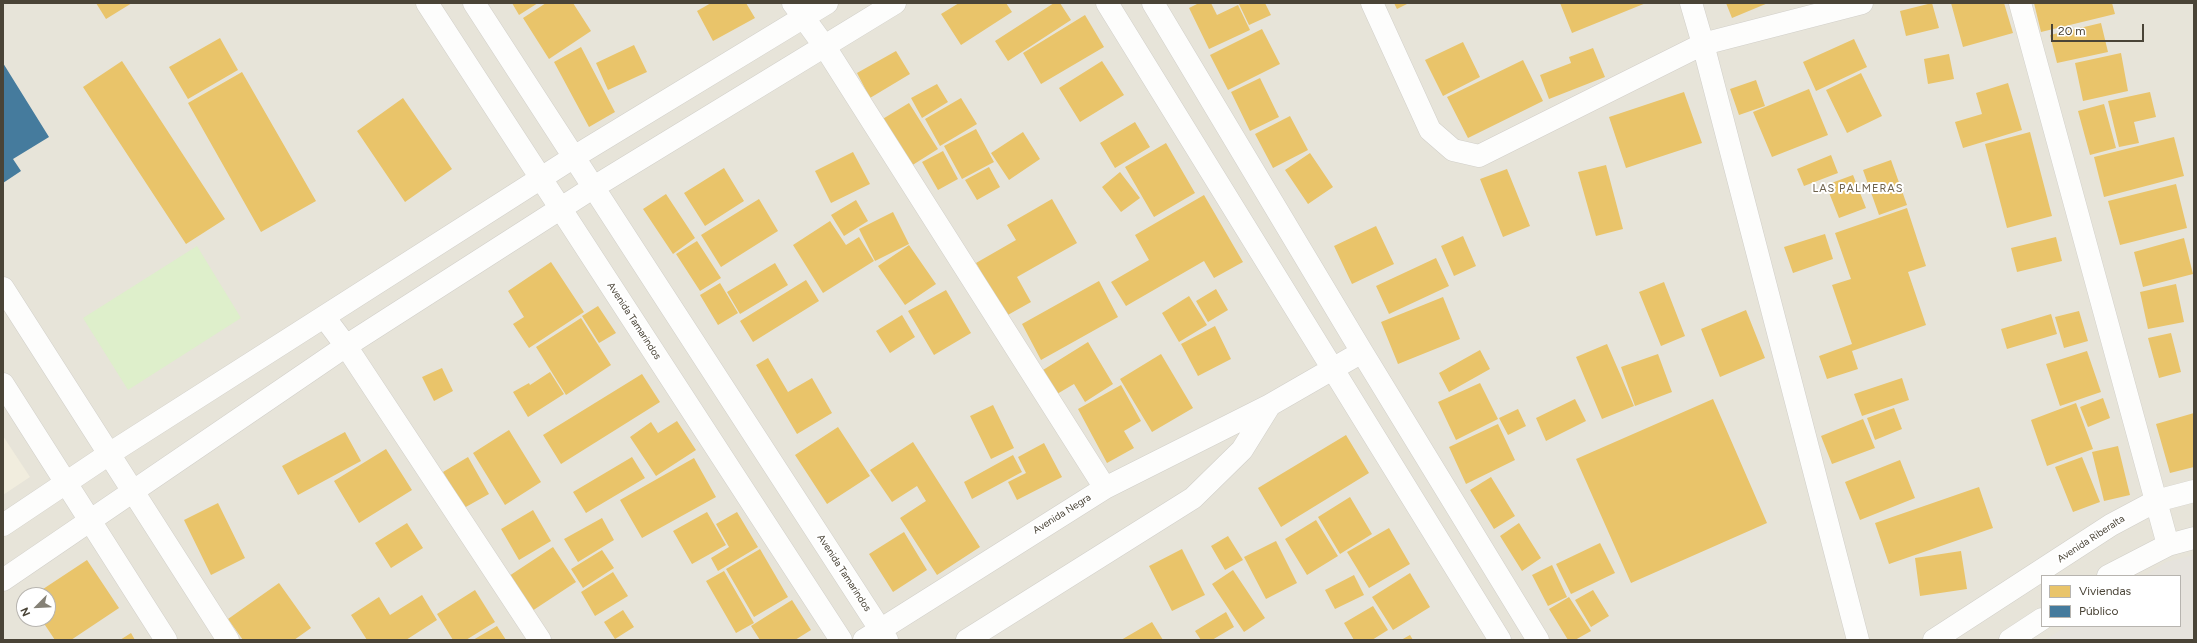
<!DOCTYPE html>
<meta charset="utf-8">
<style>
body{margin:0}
#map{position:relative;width:2197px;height:643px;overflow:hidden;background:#f3f2ec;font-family:Figtree,sans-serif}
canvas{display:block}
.frame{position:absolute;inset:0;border:4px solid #4a4437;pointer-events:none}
.legend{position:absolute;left:2041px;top:575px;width:140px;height:52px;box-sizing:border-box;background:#fff;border:1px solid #b7b4af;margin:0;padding:5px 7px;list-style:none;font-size:12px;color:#4a4437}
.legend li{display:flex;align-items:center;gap:8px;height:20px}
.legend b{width:20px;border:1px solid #b7b4af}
.north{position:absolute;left:16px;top:587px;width:40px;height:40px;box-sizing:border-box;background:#fff;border:1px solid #b7b4af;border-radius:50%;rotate:246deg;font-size:11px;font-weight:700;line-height:16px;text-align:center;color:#4a4437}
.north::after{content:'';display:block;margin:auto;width:14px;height:18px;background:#858176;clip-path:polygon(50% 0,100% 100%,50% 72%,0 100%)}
.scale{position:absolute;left:2051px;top:24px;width:93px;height:18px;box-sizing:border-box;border:2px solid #4a4437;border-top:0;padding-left:5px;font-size:12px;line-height:14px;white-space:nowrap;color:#4a4437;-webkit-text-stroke:3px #fff;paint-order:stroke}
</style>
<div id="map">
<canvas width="2197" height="643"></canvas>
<div class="frame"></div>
<ul class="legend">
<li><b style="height:11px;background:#e9c46a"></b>Viviendas</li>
<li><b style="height:11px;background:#457b9d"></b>Público</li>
</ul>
<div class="north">N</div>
<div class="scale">20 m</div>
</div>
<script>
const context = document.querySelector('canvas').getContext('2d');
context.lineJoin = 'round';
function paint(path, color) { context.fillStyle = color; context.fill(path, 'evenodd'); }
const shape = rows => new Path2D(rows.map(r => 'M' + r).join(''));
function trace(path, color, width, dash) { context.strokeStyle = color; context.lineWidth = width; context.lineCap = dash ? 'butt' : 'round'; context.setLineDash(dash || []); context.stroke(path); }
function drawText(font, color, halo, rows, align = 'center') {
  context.font = font + ' Figtree,sans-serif'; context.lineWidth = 4; context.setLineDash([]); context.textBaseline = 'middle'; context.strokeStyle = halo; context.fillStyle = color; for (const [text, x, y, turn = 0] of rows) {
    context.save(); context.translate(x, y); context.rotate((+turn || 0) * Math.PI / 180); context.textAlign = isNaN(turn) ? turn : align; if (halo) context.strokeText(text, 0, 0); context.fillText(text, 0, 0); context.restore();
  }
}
paint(shape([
 [3,3,2194,3,2194,640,3,640],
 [2042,576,2180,576,2180,626,2042,626],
 [24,595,48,595,48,619,24,619]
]), '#e7e4d9');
paint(shape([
 [2194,555,2194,640,2045,640,2067,626,2180,626,2180,576,2145,576,2166,562]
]), '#e6e3dd');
paint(shape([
 [3,436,30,477,3,495]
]), '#f1edde');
paint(shape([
 [197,246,241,318,128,390,83,318]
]), '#deefcb');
paint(shape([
 [96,3,132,3,106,19],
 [512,3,538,3,519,15],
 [546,3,573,3,591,31,549,59,523,18],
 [711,3,746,3,755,18,713,41,697,11],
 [959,3,1006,3,1012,12,961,45,941,14],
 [1054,3,1060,3,1071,20,1008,61,995,41],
 [1199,3,1211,3,1217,15,1238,5,1250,30,1209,49,1189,8],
 [1242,3,1265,3,1271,15,1249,25,1239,4],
 [1394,3,1409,3,1397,9],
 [1560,3,1646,3,1572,33],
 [1726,3,1768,3,1732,18],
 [1932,3,1939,28,1906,36,1900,11],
 [1951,3,2004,3,2013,33,1963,47],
 [2034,3,2112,3,2115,14,2041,32],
 [1085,15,1104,47,1041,84,1023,53],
 [2101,23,2108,52,2057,63,2050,35],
 [1262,29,1280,64,1228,90,1210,55],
 [220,38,238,70,188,99,169,67],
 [1854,39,1867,67,1816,91,1803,62],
 [1463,42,1480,77,1443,96,1425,60],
 [634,45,647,72,608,90,596,63],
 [581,47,615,112,589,127,554,62],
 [1593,48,1605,77,1549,99,1540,75,1571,63,1569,57],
 [896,51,910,74,870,98,857,73],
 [2121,53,2128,91,2083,101,2075,63],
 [1949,54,1954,79,1928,84,1924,59],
 [1523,60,1543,101,1468,138,1447,97],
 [122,61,225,219,186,244,83,87],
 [1102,61,1124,95,1080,122,1059,88],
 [242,72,316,201,261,232,188,103],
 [1861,73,1882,116,1847,133,1826,90],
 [1260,78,1279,117,1250,131,1231,92],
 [1756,80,1765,106,1739,115,1730,89],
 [2008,83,2022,130,1963,148,1955,122,1982,114,1976,93],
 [937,84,948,102,922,118,911,98],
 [1809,89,1828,135,1772,157,1753,112],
 [1684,92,1702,143,1626,168,1609,117],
 [2150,92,2156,117,2134,122,2139,143,2119,147,2108,101],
 [403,98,452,169,405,202,357,131],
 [961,98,977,124,940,146,925,119],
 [909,103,938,149,911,166,881,120],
 [2104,104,2116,148,2090,155,2078,111],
 [1290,116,1308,150,1273,168,1255,134],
 [1135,122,1150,147,1115,168,1100,143],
 [976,129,994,162,962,179,944,146],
 [1023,132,1040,159,1009,180,991,153],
 [2030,132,2052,216,2007,228,1985,144],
 [2174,137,2184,176,2104,197,2094,157],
 [1166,143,1195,193,1154,217,1125,167],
 [943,151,958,179,938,190,922,162],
 [853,152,870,184,831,203,815,171],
 [1310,153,1333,187,1308,204,1285,170],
 [1831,155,1838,173,1804,186,1797,169],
 [1891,160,1907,205,1879,215,1863,170],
 [1606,165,1623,229,1596,236,1578,172],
 [989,167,1000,187,977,200,965,180],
 [724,168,744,201,705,226,684,193],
 [1507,169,1530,226,1503,237,1480,179],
 [1120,172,1140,198,1121,212,1102,187],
 [1853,175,1866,208,1839,218,1826,185],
 [2176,184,2187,228,2120,245,2108,201],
 [666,194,695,238,673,254,643,209],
 [1204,195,1243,262,1214,278,1204,261,1126,306,1111,282,1149,260,1135,235],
 [759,199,778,231,721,267,701,235],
 [1052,199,1077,243,1017,277,1031,302,1006,316,976,263,1016,240,1007,225],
 [856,200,868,221,844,236,831,215],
 [1907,208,1926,266,1908,272,1926,325,1852,351,1858,369,1827,379,1819,356,1852,344,1832,285,1851,279,1835,233],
 [893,212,909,244,875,261,859,229],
 [830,221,846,245,859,237,874,261,823,293,793,245],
 [1376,226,1394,264,1352,284,1334,246],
 [1825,234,1833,259,1793,273,1784,247],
 [1463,236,1476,266,1454,276,1441,246],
 [2056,237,2062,261,2017,272,2011,248],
 [2184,238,2193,274,2143,287,2134,252],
 [697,241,721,278,700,291,676,254],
 [909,245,936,284,905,305,878,266],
 [1436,258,1449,286,1389,314,1376,286],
 [551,262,584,312,529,348,513,324,524,317,508,291],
 [775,263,788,285,740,314,727,292],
 [806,280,819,301,753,342,740,321],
 [1099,281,1118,317,1041,360,1022,324],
 [1664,282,1685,336,1661,346,1639,292],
 [720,283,738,313,718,325,700,295],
 [2176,284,2184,322,2148,329,2140,292],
 [1216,289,1228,310,1208,322,1196,301],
 [946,290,971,333,934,355,908,311],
 [1189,296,1207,325,1179,342,1162,313],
 [1443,297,1460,339,1398,364,1381,322],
 [598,306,616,333,599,343,582,316],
 [1746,310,1765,358,1720,377,1701,329],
 [2079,311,2088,341,2064,348,2055,317],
 [2051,314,2057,334,2007,349,2001,329],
 [902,315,915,337,890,353,876,331],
 [581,318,611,365,566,395,536,347],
 [1215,326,1231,359,1198,376,1181,344],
 [2171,333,2181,372,2159,378,2148,338],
 [1088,342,1113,384,1085,402,1074,384,1057,394,1043,370],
 [1607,344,1634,406,1602,419,1576,357],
 [1480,350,1490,369,1449,392,1439,373],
 [2087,351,2101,392,2060,406,2046,364],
 [1161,354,1193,408,1152,432,1120,379],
 [1658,354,1672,392,1635,406,1621,367],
 [768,358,788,392,812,378,832,413,797,434,756,365],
 [442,368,453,391,434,401,422,377],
 [550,372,564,394,528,417,513,392,529,383,530,385],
 [642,374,660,402,561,464,543,435],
 [1902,378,1909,400,1862,416,1854,394],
 [1480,383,1498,419,1456,440,1438,402],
 [1121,385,1141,421,1124,431,1134,448,1107,463,1078,409],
 [2103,398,2110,418,2088,427,2080,407],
 [1575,399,1586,421,1546,441,1536,418],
 [1713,399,1767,523,1631,583,1576,459],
 [2076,403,2093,449,2047,466,2031,420],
 [993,405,1014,448,991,459,970,416],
 [1894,408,1902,429,1875,440,1867,418],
 [1518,409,1526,426,1508,435,1499,418],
 [2194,413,2194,467,2170,473,2156,424],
 [1863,419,1875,448,1832,464,1821,436],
 [677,421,696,450,656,476,630,437,651,422,658,433],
 [1498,424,1515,460,1466,484,1449,447],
 [838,427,870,476,827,504,795,455],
 [509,430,541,482,505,505,473,453],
 [345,432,361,461,298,495,282,466],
 [1346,435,1369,473,1281,527,1258,488],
 [913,442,980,547,937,575,900,518,926,501,917,486,892,502,870,470],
 [1044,443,1062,477,1017,500,1008,482,1026,473,1018,457],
 [2118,446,2130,495,2104,501,2092,452],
 [386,449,412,490,359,523,334,481],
 [1013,455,1022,472,972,499,964,482],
 [468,457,489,494,464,508,443,472],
 [632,457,645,478,586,513,573,492],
 [2082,457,2100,502,2073,512,2055,467],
 [694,458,716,497,642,538,620,500],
 [1900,460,1915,498,1860,520,1845,482],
 [1491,477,1515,516,1494,529,1470,490],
 [1979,487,1993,528,1889,564,1875,523],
 [1350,497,1372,534,1340,554,1318,517],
 [218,503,245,558,211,575,184,520],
 [533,510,551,541,519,560,501,529],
 [707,512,726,545,692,564,673,531],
 [737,512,758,547,718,571,711,558,729,547,716,524],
 [602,518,614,540,578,562,564,539],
 [1316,520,1338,556,1307,575,1285,539],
 [407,523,423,548,391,568,375,543],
 [1519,523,1541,558,1522,571,1500,536],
 [1389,528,1410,564,1369,588,1347,552],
 [904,532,927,570,893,592,869,554],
 [1228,536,1243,560,1225,570,1211,546],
 [1276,541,1297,583,1266,599,1244,557],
 [1600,543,1615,573,1571,594,1556,564],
 [553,547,576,582,532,611,509,576],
 [760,549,788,597,754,617,726,569],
 [1182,549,1205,595,1172,611,1149,566],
 [602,550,614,568,583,588,571,569],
 [1961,551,1967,589,1920,596,1915,558],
 [87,560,119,608,71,640,55,640,41,619,48,619,48,595,34,595],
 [1552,565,1567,597,1548,606,1532,575],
 [1233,570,1265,618,1244,632,1212,584],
 [724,571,754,623,736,633,706,581],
 [613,572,628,596,595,616,581,592],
 [1410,573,1430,607,1393,630,1372,597],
 [1354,575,1364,595,1335,609,1325,590],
 [279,583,311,628,294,640,243,640,228,619],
 [475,590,495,622,466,640,453,640,437,614],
 [1593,590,1609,616,1591,627,1575,600],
 [422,595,437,620,406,640,367,640,351,615,379,597,390,615],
 [1569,597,1591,631,1575,640,1568,640,1549,609],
 [792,600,811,630,795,640,760,640,751,626],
 [1373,606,1388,630,1372,640,1354,640,1344,623],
 [623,610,634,627,615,639,604,622],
 [1226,612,1234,627,1212,640,1201,640,1195,631],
 [1152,622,1163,640,1121,640],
 [497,626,506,640,473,640],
 [131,633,135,640,120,640],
 [1410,635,1413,640,1401,640]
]), '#e9c46a');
paint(shape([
 [3,63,49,137,13,159,21,171,3,183]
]), '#457b9d');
const minor = shape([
 [427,3,841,640],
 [474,3,887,640],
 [793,3,825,47,1105,488],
 [1107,3,1500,640],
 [1153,3,1362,352,1538,640],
 [1372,3,1430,130,1453,150,1479,156,1703,44,1862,3],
 [1691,3,1703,44,1858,640],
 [2020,3,2168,545],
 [3,288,228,640],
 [325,318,346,346,540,640],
 [3,384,166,640],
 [3,525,109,454,574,157,827,3],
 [2108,576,2168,545,2194,538],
 [3,580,346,346,594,187,895,3],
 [864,640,1105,488,1270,405,1362,352],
 [967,640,1193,498,1242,450,1270,405],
 [1934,640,2111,525,2156,501,2194,491],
 [2010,640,2042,619]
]);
trace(minor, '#d1cfc9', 23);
trace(minor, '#fdfdfc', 22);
drawText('10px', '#4a4437', '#fff', [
 ["Avenida Tamarindos",634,321,57],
 ["Avenida Negra",1062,514,-32],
 ["Avenida Riberalta",2091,539,-33],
 ["Avenida Tamarindos",844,573,57]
]);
context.letterSpacing = '1px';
drawText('11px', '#6e624d', '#fff', [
 ["LAS PALMERAS",1858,189]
]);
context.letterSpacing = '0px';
</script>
